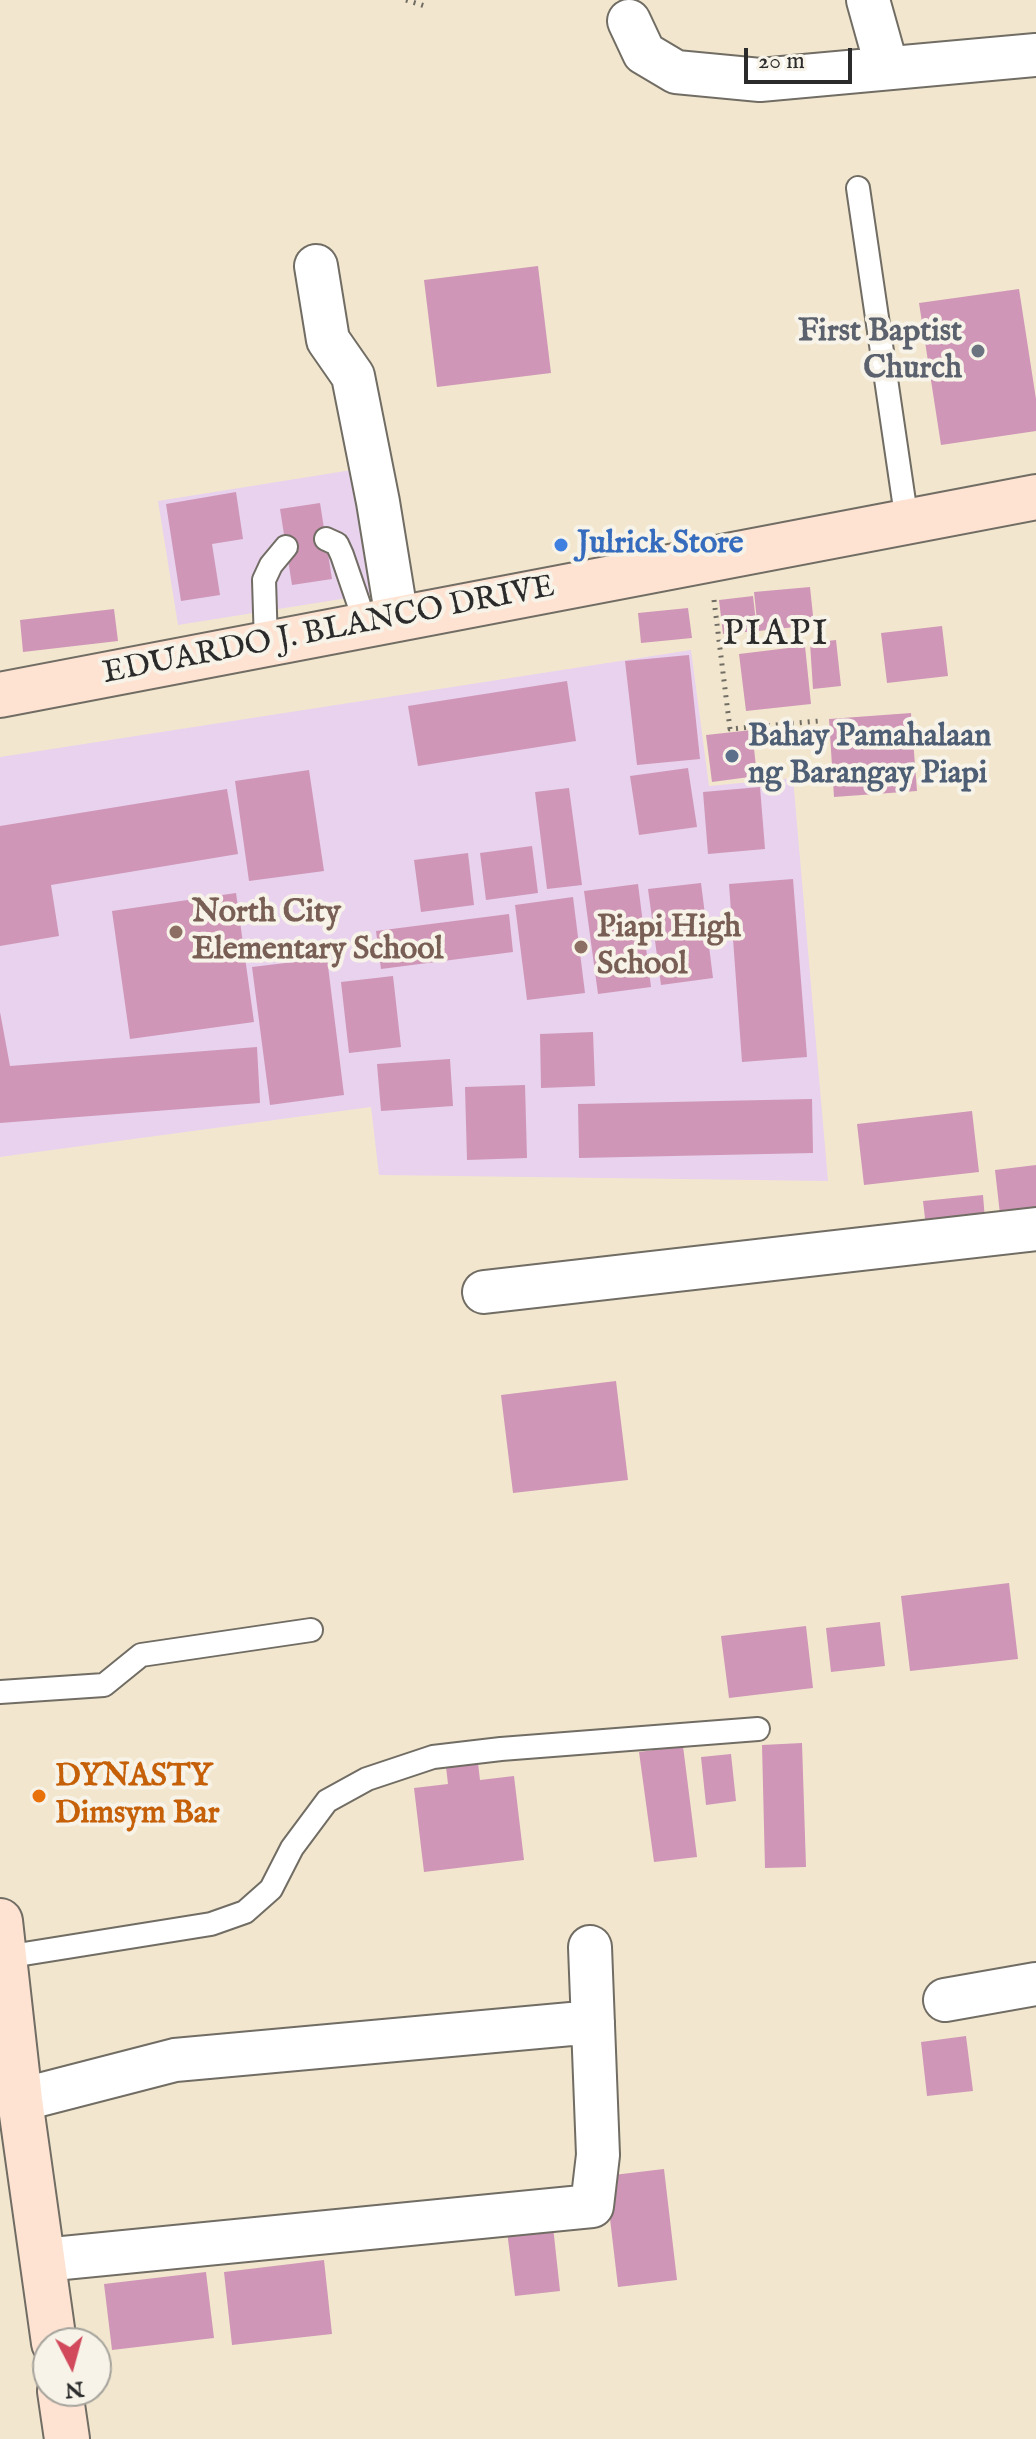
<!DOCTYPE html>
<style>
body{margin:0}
#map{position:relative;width:1036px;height:2439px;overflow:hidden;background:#f2e7ce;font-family:"IM FELL English",serif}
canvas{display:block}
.north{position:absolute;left:32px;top:2327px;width:80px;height:80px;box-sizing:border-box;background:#f7f3e8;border:2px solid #a5a39c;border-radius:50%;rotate:174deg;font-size:22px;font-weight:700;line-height:32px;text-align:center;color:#2b2b2b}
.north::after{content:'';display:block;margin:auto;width:28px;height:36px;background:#d1495b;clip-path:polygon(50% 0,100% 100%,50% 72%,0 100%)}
.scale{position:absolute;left:744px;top:48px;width:108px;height:36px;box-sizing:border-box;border:4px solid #2b2b2b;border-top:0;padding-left:10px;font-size:24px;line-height:28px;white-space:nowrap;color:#2b2b2b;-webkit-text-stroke:6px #f7f3e8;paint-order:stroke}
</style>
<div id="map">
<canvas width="1036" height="2439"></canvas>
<div class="north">N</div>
<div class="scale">20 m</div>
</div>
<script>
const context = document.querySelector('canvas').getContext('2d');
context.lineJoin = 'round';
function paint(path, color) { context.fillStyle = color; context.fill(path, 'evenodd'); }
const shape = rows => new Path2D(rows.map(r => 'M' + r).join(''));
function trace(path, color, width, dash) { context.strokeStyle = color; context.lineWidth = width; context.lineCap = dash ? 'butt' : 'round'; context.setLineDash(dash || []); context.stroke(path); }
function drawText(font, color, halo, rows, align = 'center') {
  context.font = font + ' "IM FELL English",serif'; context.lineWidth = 8; context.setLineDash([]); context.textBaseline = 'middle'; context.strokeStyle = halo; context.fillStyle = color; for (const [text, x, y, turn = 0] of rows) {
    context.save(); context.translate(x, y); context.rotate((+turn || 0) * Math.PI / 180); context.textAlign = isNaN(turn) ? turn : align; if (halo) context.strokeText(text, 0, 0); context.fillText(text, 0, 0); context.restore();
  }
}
paint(shape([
 [358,469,379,593,178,625,158,501],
 [691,650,709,786,793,778,828,1181,379,1175,371,1107,0,1157,0,757]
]), '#e8d2ee');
paint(shape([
 [538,266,551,373,437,387,424,280],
 [1019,289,1036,399,1036,431,941,445,919,303],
 [236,492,243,539,212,544,220,595,181,601,166,504],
 [320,503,332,579,292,585,280,509],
 [810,587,814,625,758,631,754,592],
 [753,596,757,631,723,634,719,600],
 [688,608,692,638,641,643,638,613],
 [114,609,118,641,23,652,20,620],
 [942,626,948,676,887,683,881,633],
 [836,640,841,686,813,689,810,643],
 [805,646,811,704,746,711,739,654],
 [689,655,700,759,637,765,625,661],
 [567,681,576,741,418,766,408,706],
 [911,713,917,791,834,797,829,719],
 [752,730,757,776,712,782,706,735],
 [688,768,697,827,639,835,630,776],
 [309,770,324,871,249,881,235,781],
 [760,787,765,849,708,854,703,792],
 [569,788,582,885,547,889,535,792],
 [227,789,238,854,51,885,59,936,0,946,0,826],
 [532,846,538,893,486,900,480,853],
 [468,853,474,905,421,912,414,860],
 [793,879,807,1057,742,1062,729,884],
 [701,883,713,978,661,985,648,889],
 [638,884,651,987,598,994,584,891],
 [236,893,254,1022,130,1039,112,911],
 [573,897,585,993,527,1000,515,905],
 [509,914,513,952,381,969,376,931],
 [327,958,344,1095,270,1105,252,967],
 [393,976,401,1047,349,1053,341,982],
 [0,1012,10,1066,257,1047,260,1103,0,1123],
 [593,1032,595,1086,541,1088,540,1034],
 [450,1059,453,1106,381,1111,377,1064],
 [525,1085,527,1158,467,1160,465,1087],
 [812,1099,813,1153,579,1158,578,1104],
 [972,1111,979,1172,864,1185,857,1124],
 [1036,1165,1036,1218,1001,1223,995,1170],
 [983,1195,985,1220,926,1227,923,1201],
 [616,1381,628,1480,513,1493,501,1395],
 [1009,1583,1018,1659,910,1671,901,1596],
 [880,1622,885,1666,831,1672,826,1628],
 [806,1626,813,1688,729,1698,721,1636],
 [802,1743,806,1867,765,1868,762,1745],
 [683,1746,697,1857,654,1862,639,1752],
 [731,1754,736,1801,706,1805,701,1757],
 [478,1763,480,1780,514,1776,524,1860,424,1872,414,1788,448,1784,446,1767],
 [966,2036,973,2091,927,2096,921,2042],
 [664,2169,677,2280,618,2287,605,2176],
 [552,2217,560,2291,515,2296,506,2223],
 [324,2260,332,2334,232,2345,224,2272],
 [206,2272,214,2338,112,2350,104,2284]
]), '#cf96b7');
const service = shape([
 [858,188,907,522],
 [326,539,337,544,342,555,366,625],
 [266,644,264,580,271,565,286,547],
 [0,1692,104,1685,141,1655,311,1630],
 [5,1957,211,1924,245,1912,271,1889,292,1848,327,1801,367,1779,433,1757,501,1749,758,1729]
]);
const minor = shape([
 [868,0,887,68],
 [629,21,644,53,676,72,760,80,1036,55],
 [316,266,328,340,353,376,378,502,397,619],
 [484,1292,1036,1229],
 [945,2000,1036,1984],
 [20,2100,175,2060,593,2022],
 [43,2260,592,2206,598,2155,590,1947]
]);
const secondary = shape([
 [0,695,1036,497],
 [0,1921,20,2100,54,2343],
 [60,2391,67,2439]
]);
trace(service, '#716d64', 26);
trace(minor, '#716d64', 46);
trace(secondary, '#716d64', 48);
trace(shape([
 [406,0,428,7],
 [714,600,730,729,819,721]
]), '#716d64', 5, [2, 6]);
trace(service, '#fff', 22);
trace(minor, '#fff', 42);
trace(secondary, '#fee3d2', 44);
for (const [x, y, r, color] of [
 [978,351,8,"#6b7280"],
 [561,545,8,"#3f7fe0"],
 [732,756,8,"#5c6f8a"],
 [176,932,8,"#8d6e63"],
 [581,947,8,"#8d6e63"],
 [39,1796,8,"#e8710a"]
]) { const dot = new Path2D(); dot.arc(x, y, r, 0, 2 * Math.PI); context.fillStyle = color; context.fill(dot); trace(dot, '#f7f3e8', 3); }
drawText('bold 32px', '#5b616d', '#f7f3e8', [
 ["First Baptist",962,333],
 ["Church",962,370]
], 'right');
drawText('bold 32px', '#366cbe', '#f7f3e8', [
 ["Julrick Store",577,545]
], 'left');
drawText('32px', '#2b2b2b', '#f7f3e8', [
 ["EDUARDO J. BLANCO DRIVE",329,632,-11]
]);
drawText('bold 32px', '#4e5e75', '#f7f3e8', [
 ["Bahay Pamahalaan",748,738],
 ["ng Barangay Piapi",748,775]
], 'left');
drawText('bold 32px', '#785e54', '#f7f3e8', [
 ["North City",192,914],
 ["Elementary School",192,951],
 ["Piapi High",597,929],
 ["School",597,966]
], 'left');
drawText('bold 32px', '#c56008', '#f7f3e8', [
 ["DYNASTY",55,1778],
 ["Dimsym Bar",55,1815]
], 'left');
context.letterSpacing = '2px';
drawText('36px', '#2b2b2b', '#f7f3e8', [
 ["PIAPI",776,637]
]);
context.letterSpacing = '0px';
</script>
